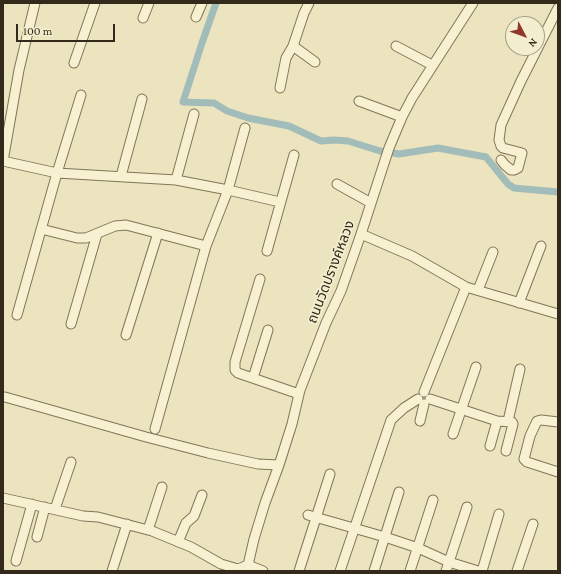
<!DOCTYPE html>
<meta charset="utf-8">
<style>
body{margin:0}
#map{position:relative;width:561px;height:574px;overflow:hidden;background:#ebe4be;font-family:"Crimson Pro",serif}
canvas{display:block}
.frame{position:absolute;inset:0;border:4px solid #332a1c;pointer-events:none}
.north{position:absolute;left:505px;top:16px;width:40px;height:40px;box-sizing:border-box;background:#f3eece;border:1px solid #a6a087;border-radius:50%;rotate:131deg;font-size:11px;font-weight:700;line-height:16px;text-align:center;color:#332a1c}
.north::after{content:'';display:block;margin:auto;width:14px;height:18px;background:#8f382a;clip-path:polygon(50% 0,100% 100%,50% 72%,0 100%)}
.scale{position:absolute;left:16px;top:24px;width:99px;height:18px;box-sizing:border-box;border:2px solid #332a1c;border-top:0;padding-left:5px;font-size:12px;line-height:14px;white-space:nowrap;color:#332a1c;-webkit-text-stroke:3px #f3eece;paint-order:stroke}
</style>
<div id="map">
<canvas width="561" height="574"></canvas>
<div class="frame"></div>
<div class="north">N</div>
<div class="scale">100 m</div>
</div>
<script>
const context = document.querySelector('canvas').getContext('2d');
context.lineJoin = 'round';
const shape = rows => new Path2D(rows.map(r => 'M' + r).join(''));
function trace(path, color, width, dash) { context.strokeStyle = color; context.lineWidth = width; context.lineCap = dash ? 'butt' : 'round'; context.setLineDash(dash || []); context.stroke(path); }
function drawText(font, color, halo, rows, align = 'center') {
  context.font = font + ' "Crimson Pro","Noto Sans Thai",serif'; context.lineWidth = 3.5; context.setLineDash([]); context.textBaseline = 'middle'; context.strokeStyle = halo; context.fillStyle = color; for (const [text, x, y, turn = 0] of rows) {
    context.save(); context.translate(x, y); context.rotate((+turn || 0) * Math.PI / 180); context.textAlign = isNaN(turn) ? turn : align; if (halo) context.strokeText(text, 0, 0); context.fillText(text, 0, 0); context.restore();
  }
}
trace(shape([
 [216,3,202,43,183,102,214,103,227,111,248,118,289,126,321,141,334,140,348,141,380,151,399,154,438,148,486,157,508,184,514,188,558,192]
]), '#a2bdb9', 7);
const minor = shape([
 [196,17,202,3],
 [143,18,149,3],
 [293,46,315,62],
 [396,46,432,65],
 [74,63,95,3],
 [280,88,286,58,293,46,304,13,309,3],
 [359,101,402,117],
 [501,160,505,165,511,170,514,170,518,168,522,153,503,148,501,146,499,140,501,125,521,81,558,8],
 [3,161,57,173,176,180,228,190,280,202],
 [3,161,19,70,35,3],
 [121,176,142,99],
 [176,180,194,114],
 [337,184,371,203],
 [41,229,77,238,86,238,115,226,126,225,206,246],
 [361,234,412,256,466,287,558,314],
 [267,251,294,155],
 [260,279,235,362,235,370,238,373,299,394],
 [478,290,493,252],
 [519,303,541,246],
 [17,315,57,173,81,95],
 [71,324,97,234],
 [126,335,158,233],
 [253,378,268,330],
 [424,392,466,287],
 [5,397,146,437,208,453,258,464,279,465],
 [430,399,497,421,512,422,513,424,506,451],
 [420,421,424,404],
 [508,421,520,369],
 [558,422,541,420,537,421,530,436,524,459,527,462,558,472],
 [155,429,206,246,228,190,245,128],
 [453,434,476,367],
 [490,446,497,421],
 [3,498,83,516,98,517,152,531,191,547,221,564,238,569,248,565],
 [55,509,71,462],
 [308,515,385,537,418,548,449,562,478,571],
 [148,530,162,487],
 [37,537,45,507],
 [178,542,186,523,194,516,202,495],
 [16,561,32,504],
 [248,565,254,539,265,503,279,465,292,424,300,390,326,323,341,291,361,234,389,148,402,117,412,98,473,3],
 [248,565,263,571],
 [112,571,127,524],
 [299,571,330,474],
 [340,571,391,420,404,408,418,399],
 [374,571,399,492],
 [410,571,433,500],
 [446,571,467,507],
 [482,571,499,514],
 [517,571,533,524]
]);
trace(minor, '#837558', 11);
trace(minor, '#f7f1d1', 9);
drawText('14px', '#332a1c', '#f3eece', [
 ["ถนนวัดปรางค์หลวง",331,272,-69]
]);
</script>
